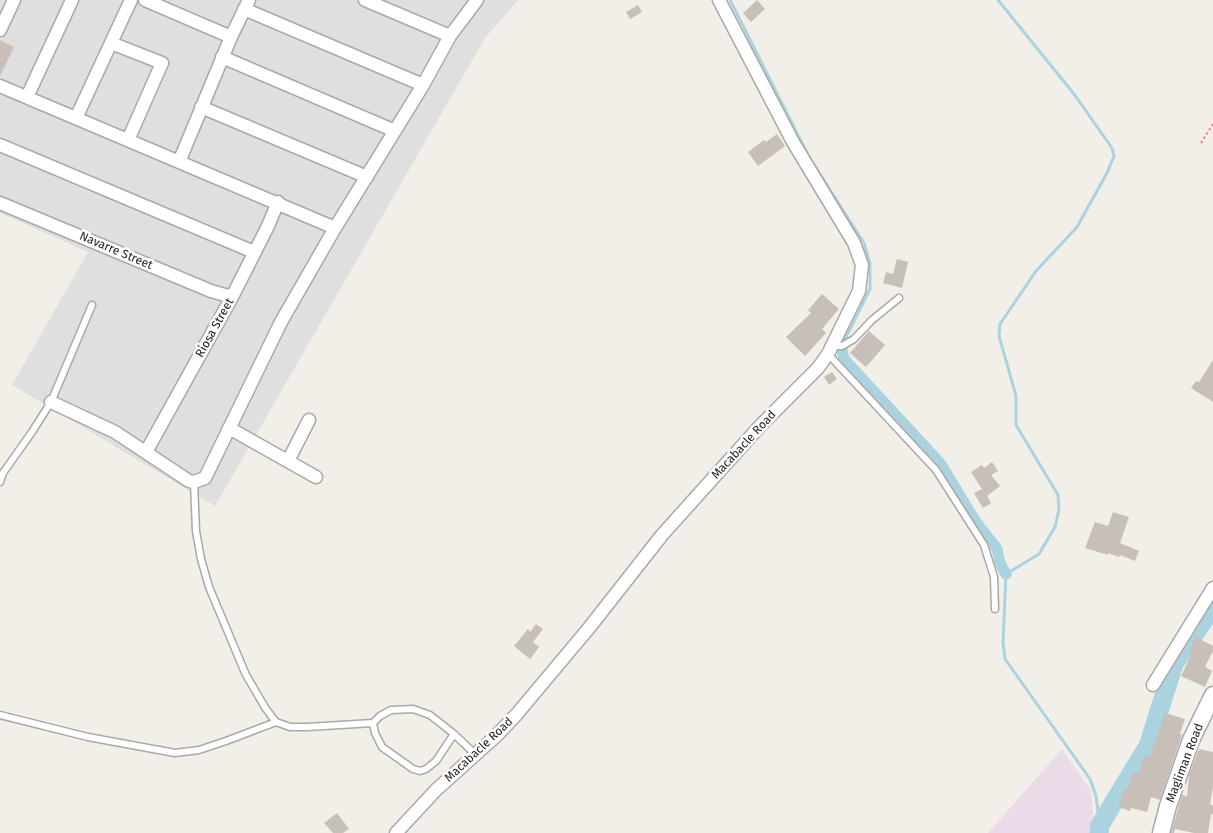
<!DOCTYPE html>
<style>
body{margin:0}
canvas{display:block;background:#f2efe9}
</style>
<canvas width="1213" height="833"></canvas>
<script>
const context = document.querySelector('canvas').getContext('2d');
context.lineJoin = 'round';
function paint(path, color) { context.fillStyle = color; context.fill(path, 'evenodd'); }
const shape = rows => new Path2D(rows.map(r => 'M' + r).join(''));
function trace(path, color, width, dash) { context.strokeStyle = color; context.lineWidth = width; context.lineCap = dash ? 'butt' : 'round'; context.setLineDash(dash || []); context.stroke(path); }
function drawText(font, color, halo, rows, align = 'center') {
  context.font = font + ' "Fira Sans",sans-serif'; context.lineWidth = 5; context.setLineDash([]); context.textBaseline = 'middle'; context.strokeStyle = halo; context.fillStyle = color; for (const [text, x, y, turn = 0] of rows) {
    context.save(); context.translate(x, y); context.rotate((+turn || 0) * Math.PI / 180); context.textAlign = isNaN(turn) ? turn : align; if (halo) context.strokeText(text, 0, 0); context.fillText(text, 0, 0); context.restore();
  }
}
paint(shape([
 [0,0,518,0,485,38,215,506,12,385,88,252,0,213]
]), '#e0dfdf');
paint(shape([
 [1062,749,1091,791,1093,814,1090,833,988,833]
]), '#ebdbe8');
trace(shape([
 [730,0,809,157,864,243,870,264,870,289,844,341,842,350],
 [998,0,1074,94,1112,148,1114,156,1107,173,1077,227,1036,271,1000,324,999,336,1016,396,1016,425,1058,495,1059,509,1055,527,1039,554,1006,574,1003,643,1005,659,1090,779,1096,796,1100,825],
 [941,464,961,498]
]), '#aad3df', 3);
trace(shape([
 [842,350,844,359,941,464,976,522,997,549,1000,563,1006,574]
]), '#aad3df', 11);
trace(shape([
 [1099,833,1100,825,1148,746,1174,664,1213,607]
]), '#aad3df', 19);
paint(shape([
 [757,0,765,9,751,22,743,13],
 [638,5,642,12,630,19,626,12],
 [0,40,14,47,0,76],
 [777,134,785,146,758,166,748,152,764,140,766,142],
 [897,259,908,262,902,288,883,283,886,272,893,274],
 [822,294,839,309,822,329,826,333,805,356,786,337,811,313,808,310],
 [869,331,885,345,866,367,850,353],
 [1213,360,1213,402,1191,388,1196,381,1199,382],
 [832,372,837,379,829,385,824,377],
 [992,462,998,471,991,475,1000,486,987,496,991,503,983,508,974,493,982,489,971,472,982,465,984,468],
 [1113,512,1129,517,1120,543,1139,551,1135,561,1120,555,1119,557,1108,553,1108,555,1085,548,1095,522,1108,526],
 [536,624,543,629,533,642,539,647,530,659,514,646,528,629,530,632],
 [1196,637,1213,646,1213,651,1205,667,1212,671,1205,687,1181,676,1192,653,1189,651],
 [1165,713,1185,719,1180,734,1182,735,1160,800,1151,797,1147,812,1131,808,1130,811,1119,807,1124,789,1127,790,1133,772,1138,774,1145,756,1150,757],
 [1199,749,1213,752,1213,787,1210,805,1213,805,1213,814,1211,814,1208,833,1194,833,1175,829,1174,833,1171,833,1182,795,1187,796,1189,775],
 [337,813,349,829,343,833,333,833,324,823]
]), '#c7bfb8');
const service = shape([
 [834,344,836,346,842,346,854,339,872,320,899,298],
 [828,354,936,470,984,545,994,577,995,609],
 [0,482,3,473,32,432,51,402,92,305],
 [194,482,196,531,201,559,209,587,246,675,266,709,276,722,290,727,307,727,373,723,380,716,391,710,413,709,430,715,454,734,475,754],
 [0,715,88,737,175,753,199,750,226,741,276,722],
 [373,723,375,733,382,747,413,769,420,771,426,769,436,761,454,734]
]);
const minor = shape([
 [145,0,231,37],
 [365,0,450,36],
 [244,9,423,85],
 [0,30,14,0],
 [111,43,162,63,128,140],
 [222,57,395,131],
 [0,86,335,228],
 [27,97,72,0],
 [201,107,367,177],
 [76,118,131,0],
 [0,145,254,252],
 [179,162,231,37,249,0],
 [0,203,211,291,232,297],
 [51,402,115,432,189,481,194,482,205,478,281,322,335,228,423,85,450,36,477,0],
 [229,428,316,477],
 [146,452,232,297,268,226,278,202],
 [288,461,309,420],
 [1153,685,1213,588],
 [396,833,436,790,496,736,516,715,589,628,662,535,760,426,818,368,828,354,859,291,862,265,854,243,793,142,719,0]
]);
const tertiary = shape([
 [1161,833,1168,806,1191,740,1213,695]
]);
trace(service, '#a9a9a9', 9);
trace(minor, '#a9a9a9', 15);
trace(tertiary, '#a9a9a9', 19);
trace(shape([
 [1201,143,1213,124]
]), '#fa8072', 2, [2.5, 2.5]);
trace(service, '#fff', 6);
trace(minor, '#fff', 12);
trace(tertiary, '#fff', 16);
drawText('12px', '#222', '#fff', [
 ["Navarre Street",116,251,23],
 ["Riosa Street",215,328,-61],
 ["Macabacle Road",744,445,-47],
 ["Macabacle Road",479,750,-43],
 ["Magliman Road",1185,763,-69]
]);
</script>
